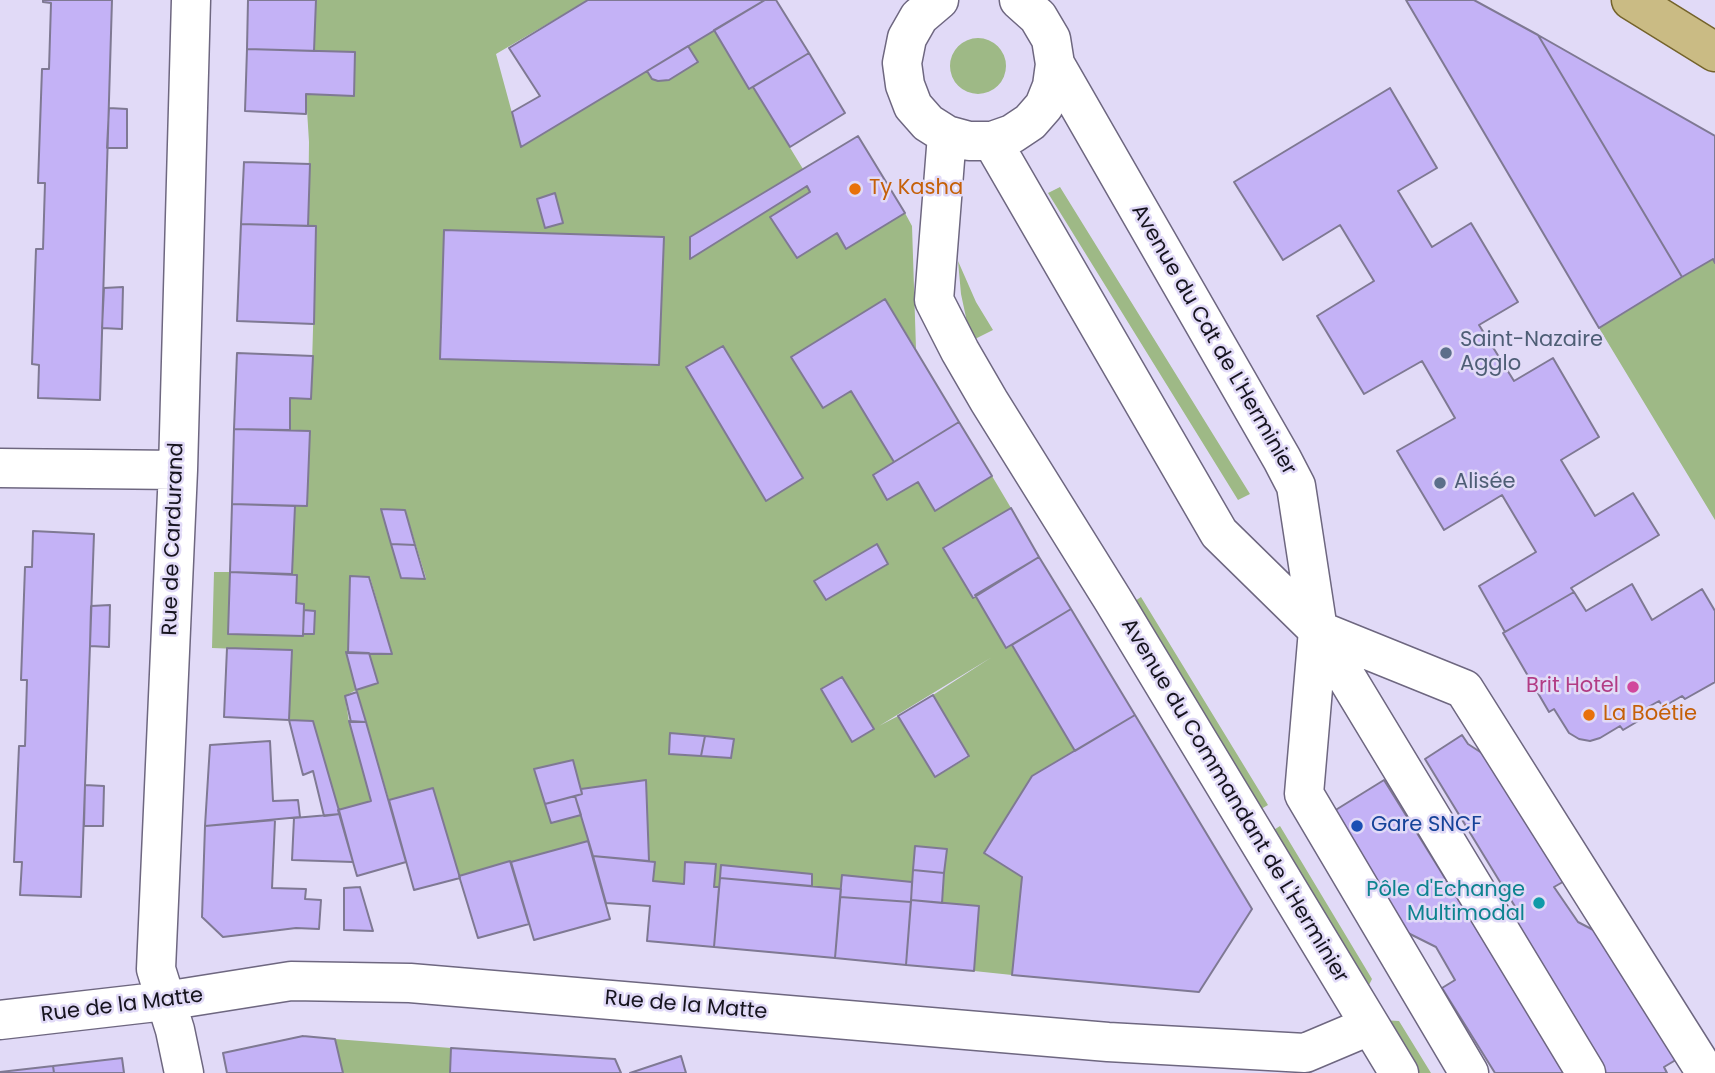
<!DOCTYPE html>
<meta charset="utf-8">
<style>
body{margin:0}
canvas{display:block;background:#e1daf7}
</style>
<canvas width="1715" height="1073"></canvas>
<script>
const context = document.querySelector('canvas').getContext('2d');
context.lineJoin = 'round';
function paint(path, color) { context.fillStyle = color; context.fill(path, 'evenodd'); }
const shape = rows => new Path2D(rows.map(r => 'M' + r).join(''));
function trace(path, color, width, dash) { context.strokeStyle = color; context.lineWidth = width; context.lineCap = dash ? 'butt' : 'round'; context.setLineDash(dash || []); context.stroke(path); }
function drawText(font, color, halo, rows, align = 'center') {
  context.font = font + ' Poppins,sans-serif'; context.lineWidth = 5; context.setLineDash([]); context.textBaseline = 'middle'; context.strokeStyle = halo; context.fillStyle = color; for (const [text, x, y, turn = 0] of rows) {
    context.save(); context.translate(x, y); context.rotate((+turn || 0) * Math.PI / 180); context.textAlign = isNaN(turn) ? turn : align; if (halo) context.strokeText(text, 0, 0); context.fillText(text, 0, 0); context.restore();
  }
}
paint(shape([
 [314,0,588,0,496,54,521,146,714,30,749,89,753,87,803,169,691,237,690,258,807,186,810,192,770,217,797,258,837,233,846,249,905,213,912,226,916,349,885,299,792,357,851,391,894,462,873,475,887,500,918,482,992,476,1011,508,943,548,972,597,975,595,1007,648,1012,645,1075,751,1032,776,984,852,1022,877,1012,975,974,971,979,907,942,903,946,849,916,846,912,882,842,875,841,889,812,886,812,874,722,865,719,887,714,887,716,864,686,862,684,884,653,881,655,862,649,861,646,781,581,789,572,760,534,770,551,823,581,815,588,841,459,876,433,788,389,800,356,690,345,696,349,722,371,801,338,810,313,721,289,720,292,651,212,648,214,572,230,572,228,634,302,636,303,634,314,633,315,611,304,610,304,604,296,603,297,575,292,574,295,506,307,506,310,431,290,430,290,398,311,398,316,227,308,226,309,142,306,94,354,96,355,52,314,51],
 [444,230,664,237,659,366,440,359],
 [723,346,803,477,766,501,686,367],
 [405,510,426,578,425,579,401,578],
 [351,576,370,577,392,653,369,653,378,683,357,690,348,652],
 [992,657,933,695,969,757,935,777,898,716,879,726],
 [842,677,874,729,852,741,821,689],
 [671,733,733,739,732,757,669,753],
 '950 66a28 28 0 1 1 56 0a28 28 0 1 1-56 0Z',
 [1060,187,1250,494,1238,500,1048,193],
 [1713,259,1715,263,1715,520,1599,328],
 [958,261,976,302,993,330,971,341,961,294],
 [1141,597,1268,805,1254,813,1129,605],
 [1280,826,1372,979,1365,993,1269,833],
 [1382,1020,1399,1021,1431,1073,1414,1073],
 [335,1039,451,1048,450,1073,343,1073]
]), '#9eb986');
const building = shape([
 [43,0,112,0,100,400,38,398,39,365,32,364,36,249,43,249,45,183,38,183,42,69,49,69,51,3,43,2,43,0],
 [248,0,316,0,314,51,247,49,248,0],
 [588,0,765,0,521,147,512,112,540,96,509,48,588,0],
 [765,0,776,0,809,53,749,89,714,30,765,0],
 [1406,0,1474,0,1538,35,1682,277,1599,328,1406,0],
 [1538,35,1715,136,1715,263,1713,259,1682,277,1538,35],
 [688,46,698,62,669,80,658,81,652,79,647,71,688,46],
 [247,49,355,52,354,96,306,94,306,114,245,111,247,49],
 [809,53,845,113,790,147,753,87,809,53],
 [1390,88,1437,168,1398,191,1432,247,1471,223,1518,302,1479,325,1514,381,1553,358,1599,437,1561,460,1595,516,1633,493,1659,535,1571,588,1574,592,1505,632,1479,586,1536,552,1502,495,1444,530,1397,451,1455,418,1422,361,1364,394,1317,316,1374,281,1340,225,1283,260,1234,182,1390,88],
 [109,108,127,109,127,148,107,148,109,108],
 [858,136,905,213,846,249,837,233,797,258,770,217,810,192,807,186,690,259,690,237,858,136],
 [244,162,310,164,308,226,241,224,244,162],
 [555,193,563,223,545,228,537,199,555,193],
 [241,224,316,226,314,324,237,321,241,224],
 [444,230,664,237,659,365,440,359,444,230],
 [123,287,122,329,102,328,104,288,123,287],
 [885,299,959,422,894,462,851,391,823,408,791,357,885,299],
 [723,346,803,478,766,501,686,367,723,346],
 [237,353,313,356,311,399,290,398,290,430,234,429,237,353],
 [959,422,992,476,935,511,918,482,887,500,873,475,959,422],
 [234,429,310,431,307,506,232,504,234,429],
 [232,504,295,506,292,574,230,572,232,504],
 [1011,508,1039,557,973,598,943,548,1011,508],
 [381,509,405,510,415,545,391,544,381,509],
 [33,531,94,534,81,897,20,895,22,862,14,862,19,746,25,746,27,680,21,680,25,567,32,567,33,531],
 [391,544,415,545,425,579,401,578,391,544],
 [877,544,888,564,826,600,814,581,877,544],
 [1039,557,1071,609,1006,648,975,595,1039,557],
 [230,572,297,575,296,603,304,604,303,636,228,634,230,572],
 [350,576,369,577,392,654,348,653,350,576],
 [1632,584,1652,620,1702,589,1715,611,1715,682,1685,699,1682,696,1663,707,1659,701,1641,711,1645,717,1623,730,1620,726,1600,738,1590,741,1579,739,1569,733,1554,709,1549,712,1503,633,1574,592,1586,611,1632,584],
 [110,605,109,647,90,646,91,606,110,605],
 [1071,609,1135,715,1075,751,1012,645,1071,609],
 [304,610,315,611,314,634,303,634,304,610],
 [227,648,292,650,289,720,224,717,227,648],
 [346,652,369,653,378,683,356,690,346,652],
 [842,677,874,729,852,742,821,689,842,677],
 [357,692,366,722,351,722,345,696,357,692],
 [933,695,969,756,935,777,898,716,933,695],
 [1135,715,1252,909,1199,992,1012,975,1022,877,984,853,1032,776,1135,715],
 [289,720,313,721,340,814,324,816,313,771,303,775,289,720],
 [349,721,366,722,406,862,357,876,338,810,371,801,349,721],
 [670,733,705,736,701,756,669,754,670,733],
 [1462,735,1468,744,1491,759,1568,879,1554,887,1578,922,1601,934,1679,1058,1664,1067,1667,1073,1599,1073,1512,926,1522,918,1425,759,1462,735],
 [705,736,734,739,731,758,701,756,705,736],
 [270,741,273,801,298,800,300,817,205,826,210,745,270,741],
 [573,760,582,794,545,804,534,769,573,760],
 [646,780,649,861,593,856,575,796,582,794,581,789,646,780],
 [1384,780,1481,936,1578,1073,1495,1073,1442,988,1455,980,1436,947,1408,933,1334,811,1384,780],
 [85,785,104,786,103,826,84,826,85,785],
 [433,788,460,878,414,890,389,800,433,788],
 [575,796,581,815,551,823,545,804,575,796],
 [340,814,353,862,292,860,294,818,340,814],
 [275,820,272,888,306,889,305,899,321,900,319,929,296,928,223,937,202,917,205,826,275,820],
 [588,841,610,919,534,940,511,862,588,841],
 [915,846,947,849,944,873,913,870,915,846],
 [593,856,655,862,653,881,684,884,685,862,716,864,714,887,719,887,714,947,647,941,650,906,606,903,593,856],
 [510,861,529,924,478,938,459,876,510,861],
 [721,865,812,874,812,886,720,878,721,865],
 [913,870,944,873,942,903,911,900,913,870],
 [842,875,912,882,911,902,840,897,842,875],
 [720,878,841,889,835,958,714,947,720,878],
 [360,887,373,931,344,930,344,888,360,887],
 [840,897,911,902,906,965,835,958,840,897],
 [911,900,979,906,974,971,906,965,911,900],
 [303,1036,335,1039,343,1073,227,1073,223,1053,303,1036],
 [451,1048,615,1059,621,1073,450,1073,451,1048],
 [681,1056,686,1073,630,1073,681,1056],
 [122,1058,124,1073,54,1073,53,1066,122,1058],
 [53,1066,54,1073,0,1073,0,1072,53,1066]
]);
paint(building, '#c4b2f6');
trace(building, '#7f7993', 2);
const minor = shape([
 [939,0,919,17,907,38,902,63,905,85,913,106,928,123,947,135,969,141,992,141,1012,134,1030,122,1044,106,1052,86,1055,64,1051,39,1038,17,1019,0],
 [1055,64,1282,459,1296,486,1318,630,1304,794,1469,1073],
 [947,135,934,300,960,351,989,401,1113,600,1399,1073],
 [992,141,1219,533,1318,630,1586,1073],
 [0,468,178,470],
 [1318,630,1464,689,1706,1073],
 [0,1020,165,1001,291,981,410,983,1108,1042,1305,1053,1369,1026],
 [184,1073,175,1030,156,969,178,470,191,0]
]);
const major = shape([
 [1631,0,1715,52]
]);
trace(minor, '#6e6780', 41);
trace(major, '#74632b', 41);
trace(minor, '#fff', 38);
trace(major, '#cabb84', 38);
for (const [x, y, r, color] of [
 [855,189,7,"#e8710a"],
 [1446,353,7,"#5c6f8a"],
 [1440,483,7,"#5c6f8a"],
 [1633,687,7,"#d1479c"],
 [1589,715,7,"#e8710a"],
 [1357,826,7,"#1a4fb4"],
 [1539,903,7,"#0f9aa8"]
]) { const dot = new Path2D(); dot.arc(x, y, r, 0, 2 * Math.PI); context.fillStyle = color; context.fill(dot); trace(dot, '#e1daf7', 2.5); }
drawText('21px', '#c56008', '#e1daf7', [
 ["Ty Kasha",869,189],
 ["La Boétie",1603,715]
], 'left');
drawText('21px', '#16141e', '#e1daf7', [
 ["Avenue du Cdt de L'Herminier",1213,340,60],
 ["Rue de Cardurand",174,539,-88],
 ["Avenue du Commandant de L'Herminier",1234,801,59],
 ["Rue de la Matte",122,1006,-7],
 ["Rue de la Matte",686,1006,5]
]);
drawText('21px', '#4e5e75', '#e1daf7', [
 ["Saint-Nazaire",1460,341],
 ["Agglo",1460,365],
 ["Alisée",1454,483]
], 'left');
drawText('21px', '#b23c85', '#e1daf7', [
 ["Brit Hotel",1619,687]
], 'right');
drawText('21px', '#164399', '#e1daf7', [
 ["Gare SNCF",1371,826]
], 'left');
drawText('21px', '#0d838f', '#e1daf7', [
 ["Pôle d'Echange",1525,891],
 ["Multimodal",1525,915]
], 'right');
</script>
